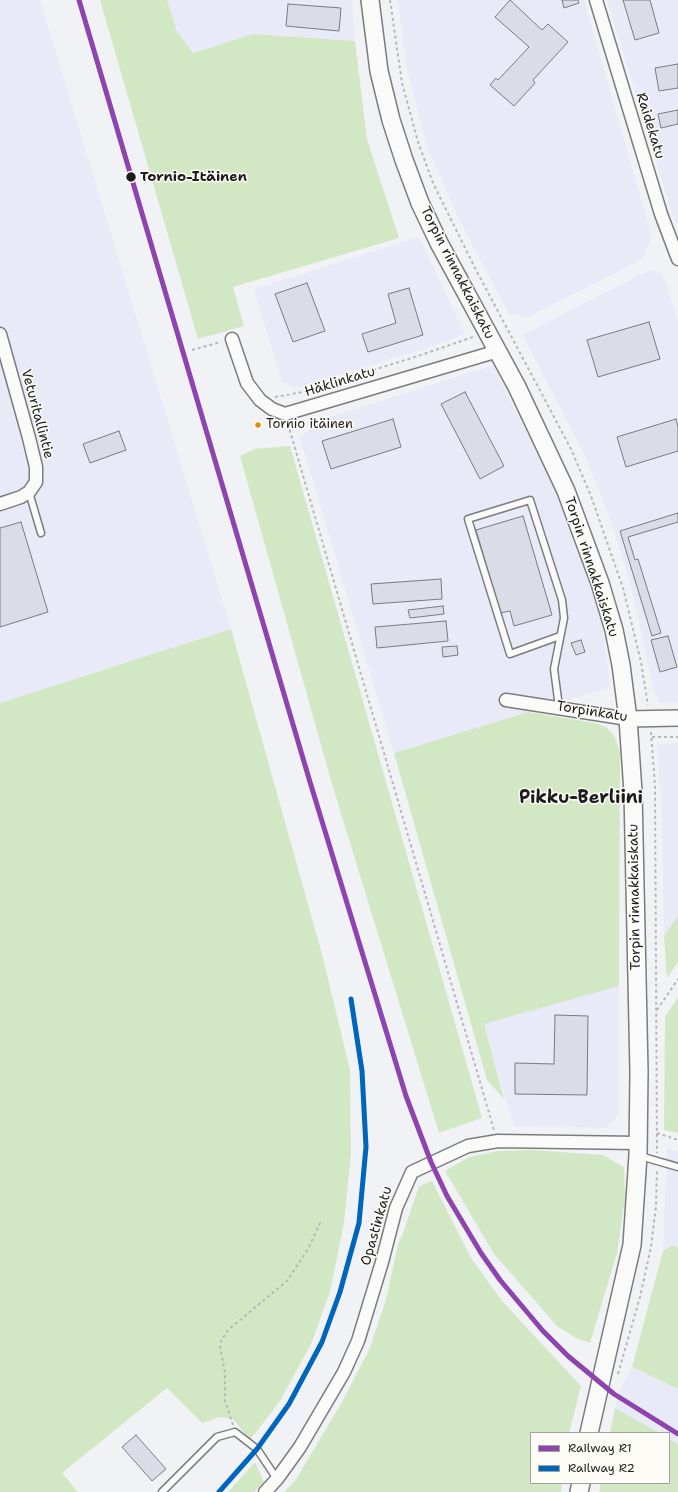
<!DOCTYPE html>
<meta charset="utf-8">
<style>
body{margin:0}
#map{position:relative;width:678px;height:1492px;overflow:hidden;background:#f1f2f6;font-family:"Shantell Sans",sans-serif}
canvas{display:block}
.legend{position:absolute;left:530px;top:1432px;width:140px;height:52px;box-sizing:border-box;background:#fdfcf7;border:1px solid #a3a29f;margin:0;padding:5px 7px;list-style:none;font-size:12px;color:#1c1c1c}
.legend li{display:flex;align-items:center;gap:8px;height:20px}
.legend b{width:20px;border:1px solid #a3a29f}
</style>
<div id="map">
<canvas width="678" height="1492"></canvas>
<ul class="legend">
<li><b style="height:5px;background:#8e44ad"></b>Railway R1</li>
<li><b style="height:5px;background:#0065bd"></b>Railway R2</li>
</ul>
</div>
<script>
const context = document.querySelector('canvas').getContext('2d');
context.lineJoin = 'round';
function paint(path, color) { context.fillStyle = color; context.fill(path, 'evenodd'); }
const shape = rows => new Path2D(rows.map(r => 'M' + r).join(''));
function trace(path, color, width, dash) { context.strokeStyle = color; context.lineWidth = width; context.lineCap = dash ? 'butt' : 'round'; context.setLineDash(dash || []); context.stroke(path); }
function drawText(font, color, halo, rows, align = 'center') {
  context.font = font + ' "Shantell Sans",sans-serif'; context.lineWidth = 3; context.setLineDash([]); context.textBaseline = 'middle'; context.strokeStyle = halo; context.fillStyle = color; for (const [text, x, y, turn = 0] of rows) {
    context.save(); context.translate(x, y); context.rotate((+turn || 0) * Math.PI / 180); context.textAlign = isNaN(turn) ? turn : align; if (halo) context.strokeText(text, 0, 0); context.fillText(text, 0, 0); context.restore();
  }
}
paint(shape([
 [0,0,40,0,231,629,0,703],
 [167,0,352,0,355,41,253,34,193,53,177,31],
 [398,0,584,0,652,237,642,259,527,318,509,314,460,221,427,146,407,69],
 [607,0,678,0,678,224,675,223],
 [419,237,465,334,421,350,295,388,282,382,254,289],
 [649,270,662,273,678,321,678,703,660,703,654,691,632,591,614,529,588,462,523,335],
 [493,365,551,482,590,576,603,629,610,687,394,753,300,438,321,420],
 [678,743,678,916,664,936,661,796,657,744],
 [619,986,619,1114,605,1128,514,1126,483,1024],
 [667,1148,678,1152,678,1255,663,1251],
 [632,1367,678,1389,678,1444,669,1439,669,1433,659,1433,615,1408,621,1388]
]), '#e8eaf7');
paint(shape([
 [100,0,167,0,177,31,193,53,253,34,355,41,367,139,399,238,233,287,244,326,198,339],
 [290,446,482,1118,439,1133,332,784,240,456,254,449],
 [231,629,323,958,350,1070,351,1154,344,1223,330,1292,311,1344,280,1401,250,1440,233,1419,220,1417,202,1423,167,1388,62,1473,78,1492,0,1492,0,703],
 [528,712,595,723,606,727,614,735,620,752,619,986,484,1024,504,1099,487,1080,394,753],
 [678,916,678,962,667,978,664,936],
 [678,997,678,1133,664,1130,665,1017],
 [531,1150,603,1155,624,1167,625,1198,617,1253,590,1343,576,1338,557,1326,494,1254,445,1171,469,1157,498,1151],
 [432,1181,471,1258,502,1301,581,1386,569,1433,531,1433,531,1483,562,1483,561,1492,284,1492,295,1481,342,1402,370,1348,387,1296,398,1244,402,1236,419,1186],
 [673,1245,678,1248,678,1389,632,1367,663,1251],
 [615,1408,652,1429,659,1433,610,1433],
 [669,1439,678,1444,678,1492,599,1492,601,1483,669,1483],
 [255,1462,264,1482,254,1492,228,1492]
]), '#d2e8c4');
const building = shape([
 [510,0,542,30,548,24,568,42,533,80,535,83,514,106,490,85,496,78,498,80,529,47,495,17,510,0],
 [562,0,578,0,579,3,564,8,562,0],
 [623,0,650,0,659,33,635,40,623,0],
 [288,4,341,8,339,31,286,26,288,4],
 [678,64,678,88,659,91,655,68,678,64],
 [678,110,678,124,661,128,658,114,678,110],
 [307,283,325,331,293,342,275,294,307,283],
 [409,288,423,335,368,352,362,334,396,323,388,294,409,288],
 [649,322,660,359,598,377,587,340,649,322],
 [465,392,504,466,480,479,441,404,465,392],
 [393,419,401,447,331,469,322,441,393,419],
 [676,419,678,427,678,451,626,467,617,437,676,419],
 [119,431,126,450,90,463,83,444,119,431],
 [678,513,678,522,628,537,635,560,638,559,661,633,652,636,620,531,678,513],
 [523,516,552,615,514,626,510,611,500,613,476,530,523,516],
 [21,522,48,612,0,627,0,528,21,522],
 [441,579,442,599,373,604,371,584,441,579],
 [443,606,444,614,410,618,408,610,443,606],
 [446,621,448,641,377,648,375,627,446,621],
 [668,636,677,667,660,672,651,640,668,636],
 [581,640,585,652,576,655,571,643,581,640],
 [457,646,458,655,443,657,442,647,457,646],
 [555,1015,588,1016,587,1095,515,1094,515,1063,554,1064,555,1015],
 [136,1435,166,1469,152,1481,122,1447,136,1435]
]);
paint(building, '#dadce7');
trace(building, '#7c7c7e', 1);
const service = shape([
 [29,492,41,533],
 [559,707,554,669,564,618,562,600,530,500,468,519,510,654,560,636],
 [640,1156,678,1167],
 [162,1492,217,1437,235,1432,257,1449,277,1479]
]);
const minor = shape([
 [596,0,661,214,678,259],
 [0,334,29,438,36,467,36,482,29,492,21,497,0,504],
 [232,339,247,383,260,400,272,409,285,414,498,351],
 [506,700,628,719],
 [265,1492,277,1479,300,1447,344,1372,358,1341,382,1262,396,1208,412,1172,468,1146,498,1141,638,1143]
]);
const tertiary = shape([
 [628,719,678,718]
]);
const secondary = shape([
 [370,0,379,71,391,120,404,160,420,203,439,243,517,387,566,491,600,583,614,630,621,665,628,719,633,792,639,1072,638,1155,632,1245,589,1433],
 [579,1492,581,1483]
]);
trace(service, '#7c7c7e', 9);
trace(minor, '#7c7c7e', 15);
trace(tertiary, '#7c7c7e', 18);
trace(secondary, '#7c7c7e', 20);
trace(shape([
 [390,0,402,83,418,142,433,183,475,268,571,449,591,496,623,588,641,662,648,705],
 [192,350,221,342],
 [275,397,303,392,418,356,473,337],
 [288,424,494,1130],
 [651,732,655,786,657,1153],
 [652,737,678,737],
 [657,1010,678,979],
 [657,1133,678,1140],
 [618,1374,640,1297,651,1247,656,1206,657,1169],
 [233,1425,225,1401,225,1373,220,1346,221,1341,228,1330,287,1281,308,1249,321,1221]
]), '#b8b7b8', 2, [3, 3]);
trace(service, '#fafaf9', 6);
trace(minor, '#fafaf9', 12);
trace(tertiary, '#fafaf9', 15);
trace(secondary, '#fafaf9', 17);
trace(shape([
 [310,782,406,1096,431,1162,447,1196,481,1253,500,1280,543,1331,568,1356,614,1394,678,1434]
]), '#b8b7b8', 3, [6, 3]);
trace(shape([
 [79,0,310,782,406,1096,431,1162,447,1196,481,1253,500,1280,543,1331,568,1356,614,1394,678,1434]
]), '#8e44ad', 5);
trace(shape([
 [219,1492,257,1449,289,1404,322,1342,340,1292,359,1223,366,1147,362,1071,351,999]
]), '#0065bd', 5);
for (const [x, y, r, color] of [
 [131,177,5.5,"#1c1c1c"],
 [258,425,3.5,"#d69104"]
]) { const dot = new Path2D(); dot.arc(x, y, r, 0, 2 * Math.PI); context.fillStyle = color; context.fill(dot); trace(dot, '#fdfcf7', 1.5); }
drawText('13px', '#1c1c1c', '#fdfcf7', [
 ["Tornio itäinen",266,425]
], 'left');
drawText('14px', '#1c1c1c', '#fdfcf7', [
 ["Raidekatu",650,126,73],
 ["Torpin rinnakkaiskatu",457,273,63],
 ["Häklinkatu",340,382,-17],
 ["Veturitallintie",37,414,75],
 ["Torpin rinnakkaiskatu",591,567,72],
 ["Torpinkatu",592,712,9],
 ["Torpin rinnakkaiskatu",635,897,-91],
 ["Opastinkatu",377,1226,-74]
]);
drawText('bold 14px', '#1c1c1c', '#fdfcf7', [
 ["Tornio-Itäinen",140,177]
], 'left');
drawText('bold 18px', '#1c1c1c', '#fdfcf7', [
 ["Pikku-Berliini",581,798]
]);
</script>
